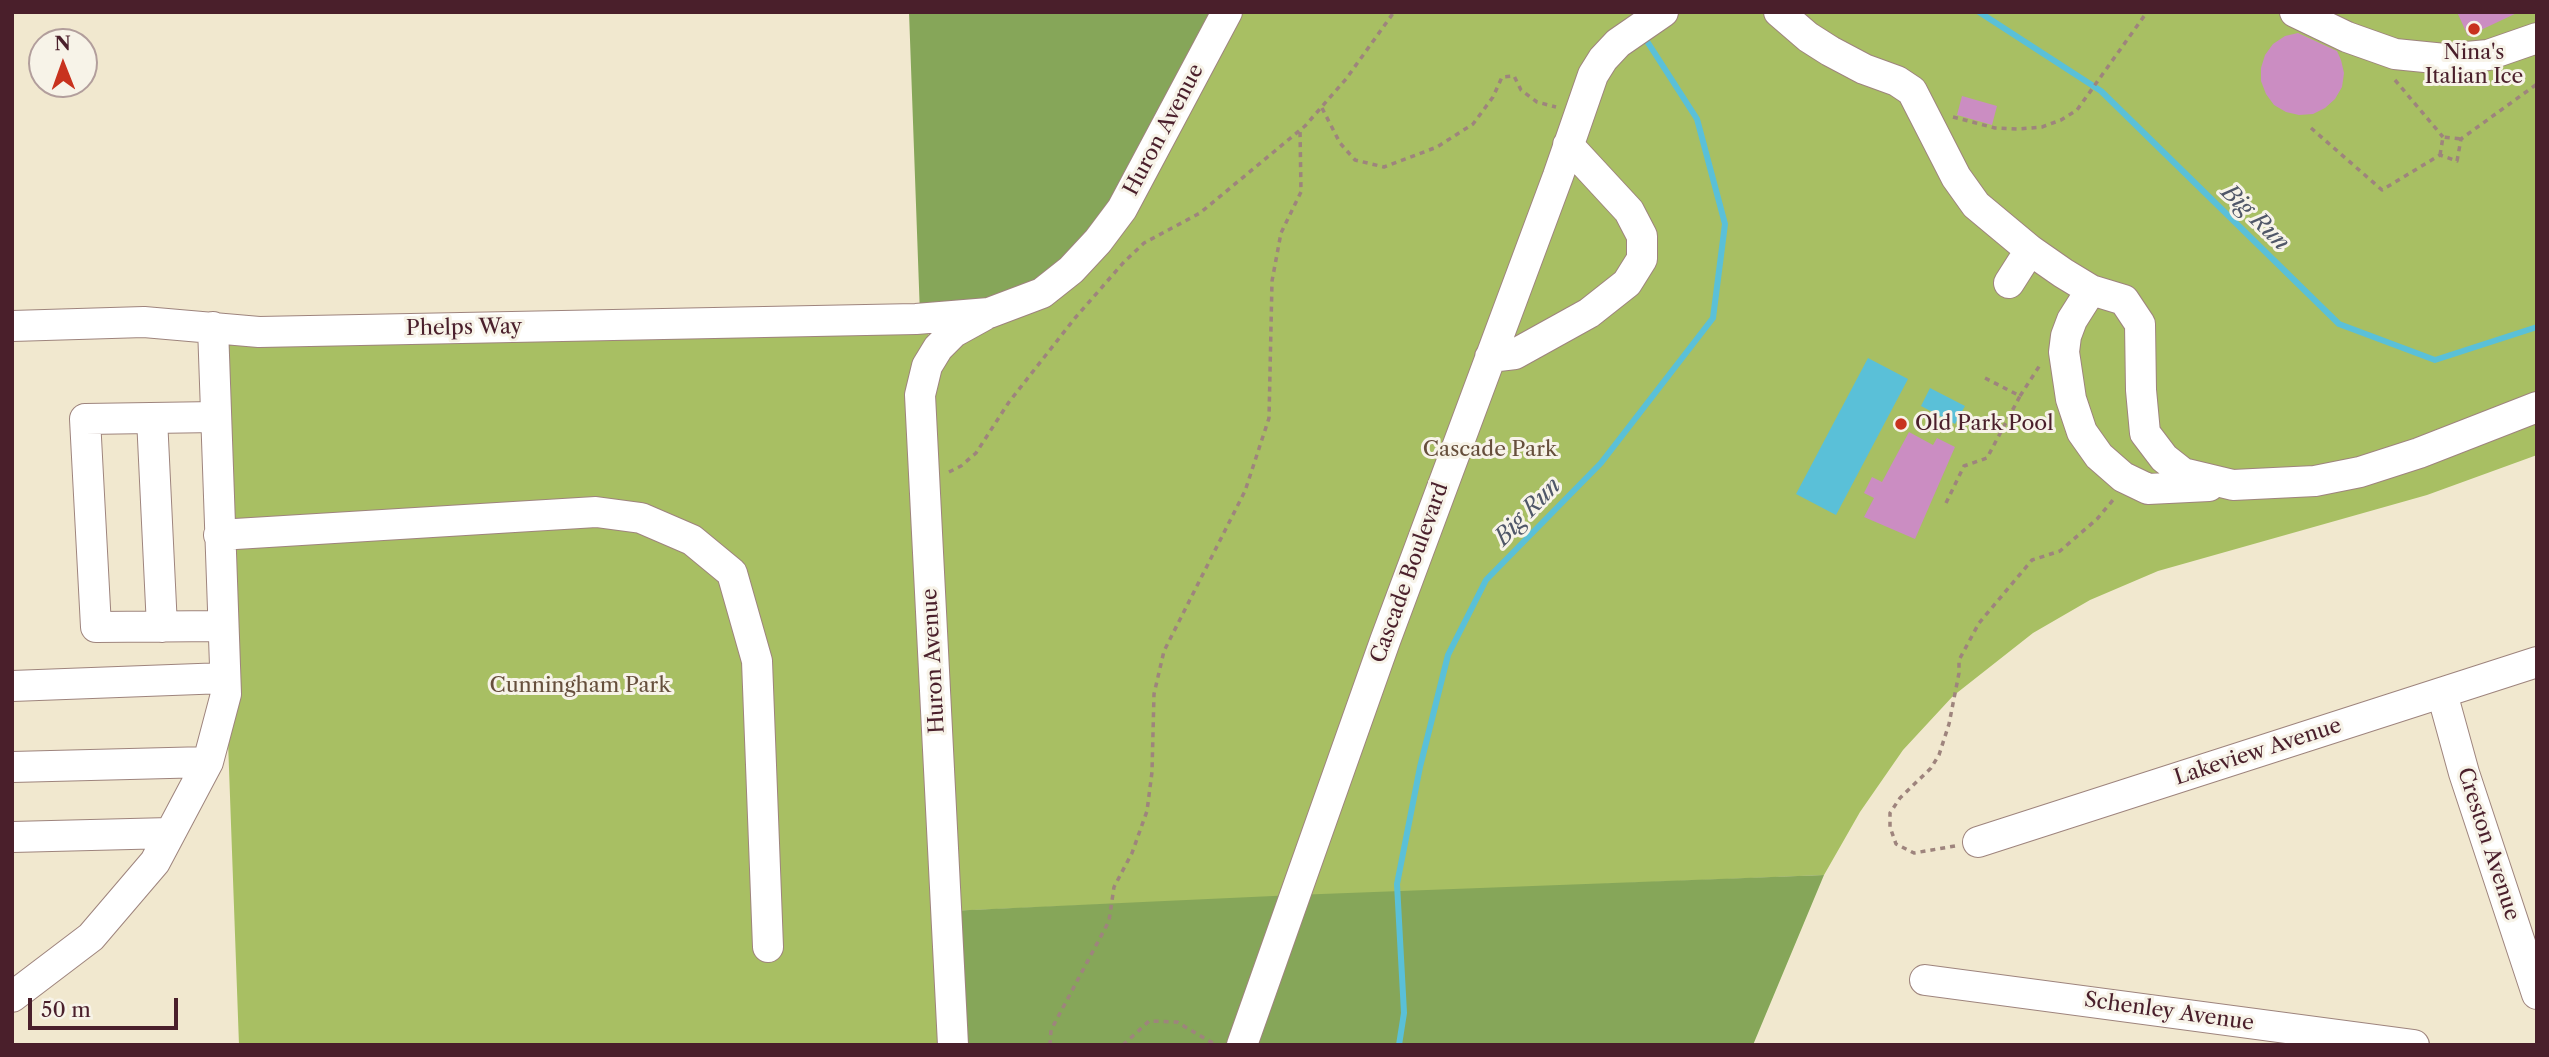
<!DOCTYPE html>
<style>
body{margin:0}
#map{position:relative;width:2549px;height:1057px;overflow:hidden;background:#f1e8cf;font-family:"Libre Caslon Text",serif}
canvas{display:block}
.frame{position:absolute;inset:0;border:14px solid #4a1f2b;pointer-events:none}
.north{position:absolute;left:28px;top:28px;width:70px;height:70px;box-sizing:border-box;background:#f7f3e8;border:2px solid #b29e9c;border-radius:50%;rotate:359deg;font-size:19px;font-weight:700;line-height:28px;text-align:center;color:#4a1f2b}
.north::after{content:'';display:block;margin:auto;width:24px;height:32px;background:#c8321e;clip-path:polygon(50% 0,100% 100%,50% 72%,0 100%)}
.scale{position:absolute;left:28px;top:998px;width:150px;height:32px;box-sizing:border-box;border:4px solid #4a1f2b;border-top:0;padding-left:9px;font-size:21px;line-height:24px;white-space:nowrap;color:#4a1f2b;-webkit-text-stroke:5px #f7f3e8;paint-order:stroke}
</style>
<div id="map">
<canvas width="2549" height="1057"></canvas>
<div class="frame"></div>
<div class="north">N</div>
<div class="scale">50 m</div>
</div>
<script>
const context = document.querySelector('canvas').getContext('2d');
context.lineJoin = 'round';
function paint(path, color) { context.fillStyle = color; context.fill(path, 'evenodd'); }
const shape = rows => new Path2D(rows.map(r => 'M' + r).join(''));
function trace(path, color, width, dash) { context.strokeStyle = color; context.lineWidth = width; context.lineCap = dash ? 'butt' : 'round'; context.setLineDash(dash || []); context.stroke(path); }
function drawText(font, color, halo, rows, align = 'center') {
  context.font = font + ' "Libre Caslon Text",serif'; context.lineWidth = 6; context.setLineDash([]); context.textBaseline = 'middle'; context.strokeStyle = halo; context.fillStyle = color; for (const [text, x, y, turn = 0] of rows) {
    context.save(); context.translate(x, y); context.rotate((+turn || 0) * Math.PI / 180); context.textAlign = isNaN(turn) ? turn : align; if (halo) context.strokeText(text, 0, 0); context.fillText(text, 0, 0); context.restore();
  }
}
paint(shape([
 [1227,12,2537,12,2537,455,2427,495,2158,571,2090,600,2033,633,1953,696,1903,750,1860,812,1824,875,948,911,953,1045,239,1045,213,327,926,329,930,338]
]), '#a8bf63');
paint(shape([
 [909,12,1227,12,1122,209,1042,293,920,315],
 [1824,875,1753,1045,953,1045,948,911,1295,895]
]), '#86a659');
paint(shape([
 [1868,358,1908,379,1836,515,1796,494],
 [1930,388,1965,406,1955,424,1921,406]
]), '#5ac0d8');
trace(shape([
 [1979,12,2101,91,2339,324,2435,360,2537,327],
 [1399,1045,1404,1013,1397,884,1420,767,1448,655,1486,580,1601,463,1713,318,1725,224,1697,119,1643,35]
]), '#5ac0d8', 6);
paint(shape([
 [2457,12,2519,12,2468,36],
 [2298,33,2337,51,2341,60,2344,73,2342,87,2335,99,2325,108,2313,114,2299,115,2286,112,2274,105,2266,94,2261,81,2261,68,2265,55,2273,44,2285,36],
 [1962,96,1997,106,1992,125,1957,115],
 [1909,432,1933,445,1937,438,1955,447,1915,539,1864,517,1874,498,1864,493,1872,477,1882,482]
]), '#cb8dc2');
const minor = shape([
 [1779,12,1808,37,1830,51,1864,69,1897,81,1912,91,1956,177,1976,205,2030,250,2063,273,2091,290,2124,300,2140,324,2141,390,2145,433,2164,458,2183,473,2233,485,2315,481,2360,472,2419,453,2537,407],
 [2295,12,2347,37,2395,54,2445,59,2488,55,2537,38],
 [2009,283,2030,250],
 [2091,290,2072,320,2066,336,2064,352,2071,399,2082,432,2099,456,2123,477,2148,489,2209,486],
 [12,326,144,322,259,332,916,319,989,313,1042,293,1071,270,1098,241,1122,209,1227,12],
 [1490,357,1515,354,1589,313,1627,283,1642,259,1642,236,1629,211,1568,145],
 [216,417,85,419,96,627,223,626],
 [152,418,162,627],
 [219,535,596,512,641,518,692,540,732,573,757,661,768,947],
 [12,686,225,678],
 [2442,693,2464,773,2537,994],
 [12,767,208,762],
 [12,837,170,833],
 [1978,842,2537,662],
 [1925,980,2414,1045],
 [12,997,91,937,155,862,208,762,226,694,213,327],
 [953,1045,920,395,927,366,938,348,954,332,983,316],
 [1242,1045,1385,641,1558,176,1593,75,1603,59,1618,43,1663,12]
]);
trace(minor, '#9e847d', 32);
trace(shape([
 [2395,80,2443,137],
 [1322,108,1340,143,1355,160,1384,167,1437,147,1473,124,1493,97,1502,77,1514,76,1521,90,1537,102,1556,107],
 [1953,117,1995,128,2019,129,2042,127,2061,120,2077,110,2147,12],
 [2311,128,2382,190,2440,155,2457,161,2461,139,2537,84],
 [2440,155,2443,137,2461,139],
 [2020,396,2040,365],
 [949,472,961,466,976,453,1009,402,1075,318,1124,262,1144,243,1200,213,1305,126,1346,79,1394,12],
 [1946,503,1964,466,1987,458,2020,396,1983,377],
 [1955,846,1914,853,1896,844,1890,827,1890,813,1900,798,1931,768,1939,755,1949,724,1959,673,1959,660,1979,623,2032,560,2060,551,2097,519,2113,500],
 [1050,1045,1051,1030,1109,921,1114,887,1132,853,1147,811,1152,772,1154,694,1164,651,1245,491,1269,418,1272,281,1281,233,1301,192,1300,130],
 [1123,1045,1149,1021,1177,1022,1216,1045]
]), '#9e847d', 3.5, [5, 5]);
trace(minor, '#fff', 30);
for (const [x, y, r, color] of [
 [2474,29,7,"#c8321e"],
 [1901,424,7,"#c8321e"]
]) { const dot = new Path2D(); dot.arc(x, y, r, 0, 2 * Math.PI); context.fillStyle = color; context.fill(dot); trace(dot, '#f7f3e8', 2.5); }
drawText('21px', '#4a1f2b', '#f7f3e8', [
 ["Nina's",2474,53],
 ["Italian Ice",2474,77],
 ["Old Park Pool",1915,424,"left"]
]);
drawText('21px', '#4a1f2b', '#f7f3e8', [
 ["Huron Avenue",1164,130,-62],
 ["Phelps Way",464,328,-1],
 ["Cascade Boulevard",1410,573,-70],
 ["Huron Avenue",934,661,-93],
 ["Lakeview Avenue",2258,752,-18],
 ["Creston Avenue",2488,844,72],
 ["Schenley Avenue",2169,1012,8]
]);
drawText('21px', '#664f3c', '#f7f3e8', [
 ["Cascade Park",1490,450],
 ["Cunningham Park",580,686]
]);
drawText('italic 23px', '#505768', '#f7f3e8', [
 ["Big Run",2255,218,44],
 ["Big Run",1528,512,-46]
]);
</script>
